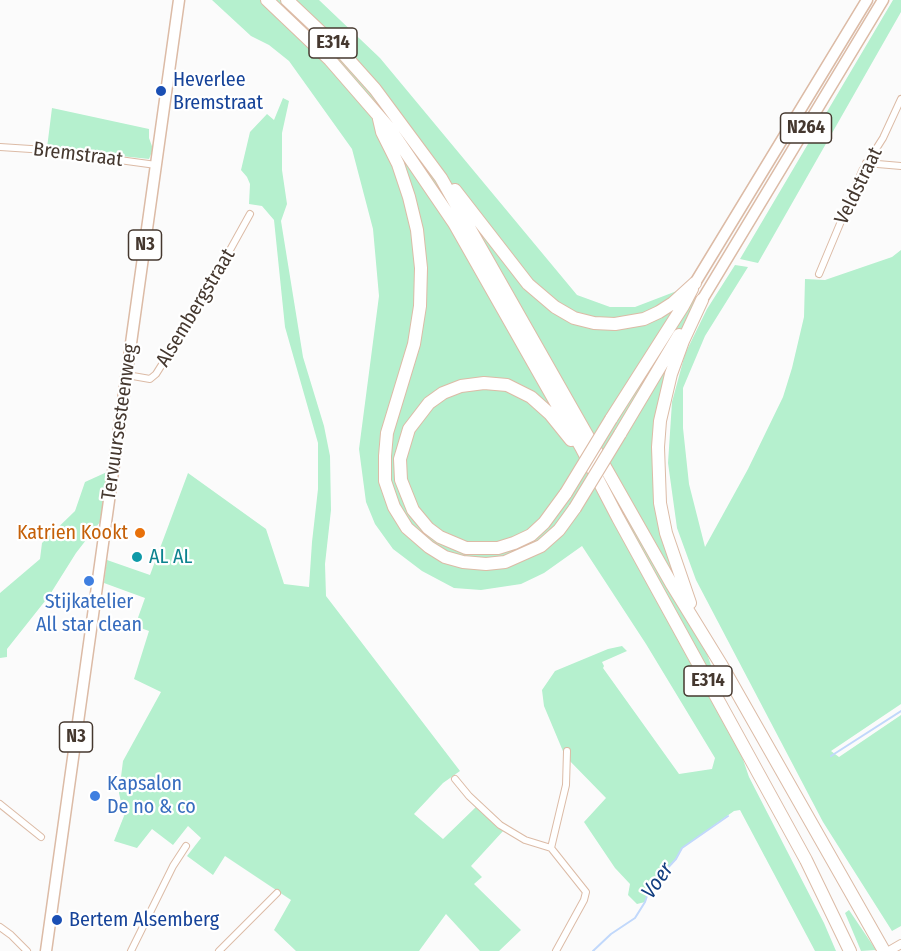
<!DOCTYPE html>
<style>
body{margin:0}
canvas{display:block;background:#fbfbfb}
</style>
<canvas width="901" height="951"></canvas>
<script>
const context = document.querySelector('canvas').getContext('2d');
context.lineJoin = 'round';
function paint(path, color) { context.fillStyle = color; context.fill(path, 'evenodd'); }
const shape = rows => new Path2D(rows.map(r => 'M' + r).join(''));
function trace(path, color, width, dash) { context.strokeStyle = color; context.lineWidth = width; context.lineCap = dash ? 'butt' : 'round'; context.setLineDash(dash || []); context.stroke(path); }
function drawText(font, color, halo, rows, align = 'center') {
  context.font = font + ' "Fira Sans Condensed",sans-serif'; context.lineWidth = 4.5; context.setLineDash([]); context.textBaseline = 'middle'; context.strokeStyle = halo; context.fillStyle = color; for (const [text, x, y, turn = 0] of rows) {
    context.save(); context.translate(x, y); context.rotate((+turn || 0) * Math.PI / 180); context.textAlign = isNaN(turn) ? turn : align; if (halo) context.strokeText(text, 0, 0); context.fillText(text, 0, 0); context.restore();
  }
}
paint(shape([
 [212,0,319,0,380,58,577,295,610,307,635,307,682,289,699,298,656,418,666,533,749,777,824,923,836,951,815,951,740,810,734,811,682,848,676,859,650,887,645,902,637,904,628,895,630,884,615,868,584,822,606,798,565,756,544,706,542,690,555,671,608,649,622,646,627,651,602,662,604,666,603,668,679,774,712,769,715,758,646,644,582,546,544,573,521,584,481,590,454,588,422,571,393,549,375,524,366,502,359,449,379,296,373,229,352,149,289,61,269,45,251,36],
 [893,0,901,0,901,12,758,263,740,259],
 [283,98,289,101,282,133,282,170,287,204,281,221,303,357,324,426,330,456,331,510,325,564,326,596,460,771,443,783,414,814,443,839,477,806,504,830,471,866,482,877,474,884,521,930,499,951,480,951,446,914,419,951,296,951,274,930,291,900,225,856,213,875,187,856,201,838,188,826,173,845,152,829,137,848,114,841,124,816,119,793,123,761,161,692,134,679,149,631,135,626,145,598,104,583,107,560,150,575,188,473,266,529,284,584,309,587,312,542,318,489,318,443,285,327,274,220,262,206,249,204,250,184,247,177,241,170,250,132,267,114,274,120],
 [52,108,149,129,149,138,153,149,149,159,47,148],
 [901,250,901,704,831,751,839,757,901,715,901,926,892,931,823,822,696,580,677,528,668,463,672,402,685,354,707,309,735,265,748,267,705,336,683,388,683,428,689,484,705,547,748,469,783,397,792,368,804,317,805,279,825,280,892,257],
 [107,472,100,522,76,553,49,596,7,649,7,657,0,658,0,593,40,559,42,543,75,511,85,482],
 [849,910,876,950,861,951,845,913]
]), '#b5f0ce');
trace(shape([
 [831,756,901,711],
 [593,951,611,934,635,918,645,902,650,887,676,859,682,848,728,816]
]), '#c1d8fb', 2);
const minor = shape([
 [0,147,46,150,156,165],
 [866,163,901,166],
 [819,274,862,171,883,138,901,99],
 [127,375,150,379,156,374,200,304,250,214],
 [455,779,469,796,500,825,525,840,551,848],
 [0,804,41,837],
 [551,848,586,892,584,900,556,951],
 [551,848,566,785,567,751],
 [0,927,11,935,27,951],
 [131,951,173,866,186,846],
 [219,951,277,893]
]);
const tertiary = shape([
 [889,951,901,944]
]);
const primary = shape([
 [46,951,179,0]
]);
const trunk = shape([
 [695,283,867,0],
 [702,300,883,0]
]);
const motorway = shape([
 [267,0,330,60,390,129,454,223,581,447,618,518,806,860,850,951],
 [287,0,340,50,375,89,441,178,671,583,722,666,884,951],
 [379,119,382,132,398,164,409,197,417,230,421,268,420,306,414,344,387,433,385,456,385,481,394,507,407,528,429,547,445,557,463,562,486,564,505,562,541,546,559,530,575,508],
 [455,190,528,284,555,307,574,318,594,323,615,324,644,319,659,312,673,303,695,283],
 [611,419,683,306,692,289],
 [620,434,679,335],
 [566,493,544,523,531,535,514,543,498,548,466,548,440,537,428,528,413,510,401,480,400,459,409,429,429,403,443,393,461,386,484,383,507,385,531,397,550,414,571,440],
 [690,603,666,533,660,503,658,447,660,421,671,374,683,341,702,300]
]);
trace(minor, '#dcbba6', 8);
trace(tertiary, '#dcbba6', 10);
trace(primary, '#dcbba6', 13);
trace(trunk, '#dcbba6', 13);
trace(motorway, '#dcbba6', 14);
trace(minor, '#fff', 6);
trace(tertiary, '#fff', 8);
trace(primary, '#fff', 10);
trace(trunk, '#fff', 10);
trace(motorway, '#fff', 12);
const motorwayBridge = shape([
 [566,493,611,419],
 [575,508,620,434]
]);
trace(motorwayBridge, '#dcbba6', 14, []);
trace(motorwayBridge, '#fff', 12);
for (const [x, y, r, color] of [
 [161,91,6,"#1a4fb4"],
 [140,533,6,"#e8710a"],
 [137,557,6,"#0f9aa8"],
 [89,581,6,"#3f7fe0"],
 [95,796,6,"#3f7fe0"],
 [57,920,6,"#1a4fb4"]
]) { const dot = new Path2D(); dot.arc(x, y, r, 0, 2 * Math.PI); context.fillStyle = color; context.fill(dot); trace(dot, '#fff', 2); }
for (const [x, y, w] of [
 [333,43,48],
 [806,128,51],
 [145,245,33],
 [708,681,48],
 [76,737,33]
]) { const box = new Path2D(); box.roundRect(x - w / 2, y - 15, w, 30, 4.5); context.fillStyle = '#fff'; context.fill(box); trace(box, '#45382f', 1.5); }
drawText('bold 18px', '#45382f', null, [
 ["E314",333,43],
 ["N264",806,128],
 ["N3",145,245],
 ["E314",708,681],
 ["N3",76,737]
]);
drawText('20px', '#164399', '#fff', [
 ["Heverlee",173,80],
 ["Bremstraat",173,103],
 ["Bertem Alsemberg",69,920]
], 'left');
drawText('20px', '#45382f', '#fff', [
 ["Bremstraat",78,155,7],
 ["Veldstraat",859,186,-64],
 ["Alsembergstraat",196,308,-59],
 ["Tervuursesteenweg",120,422,-82]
]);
drawText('20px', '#c56008', '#fff', [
 ["Katrien Kookt",128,533]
], 'right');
drawText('20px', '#0d838f', '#fff', [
 ["AL AL",149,557]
], 'left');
drawText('20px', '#366cbe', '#fff', [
 ["Stijkatelier",89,602],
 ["All star clean",89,625],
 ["Kapsalon",107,784,"left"],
 ["De no & co",107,807,"left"]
]);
drawText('italic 21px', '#103d7f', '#fff', [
 ["Voer",658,881,-55]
]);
</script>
